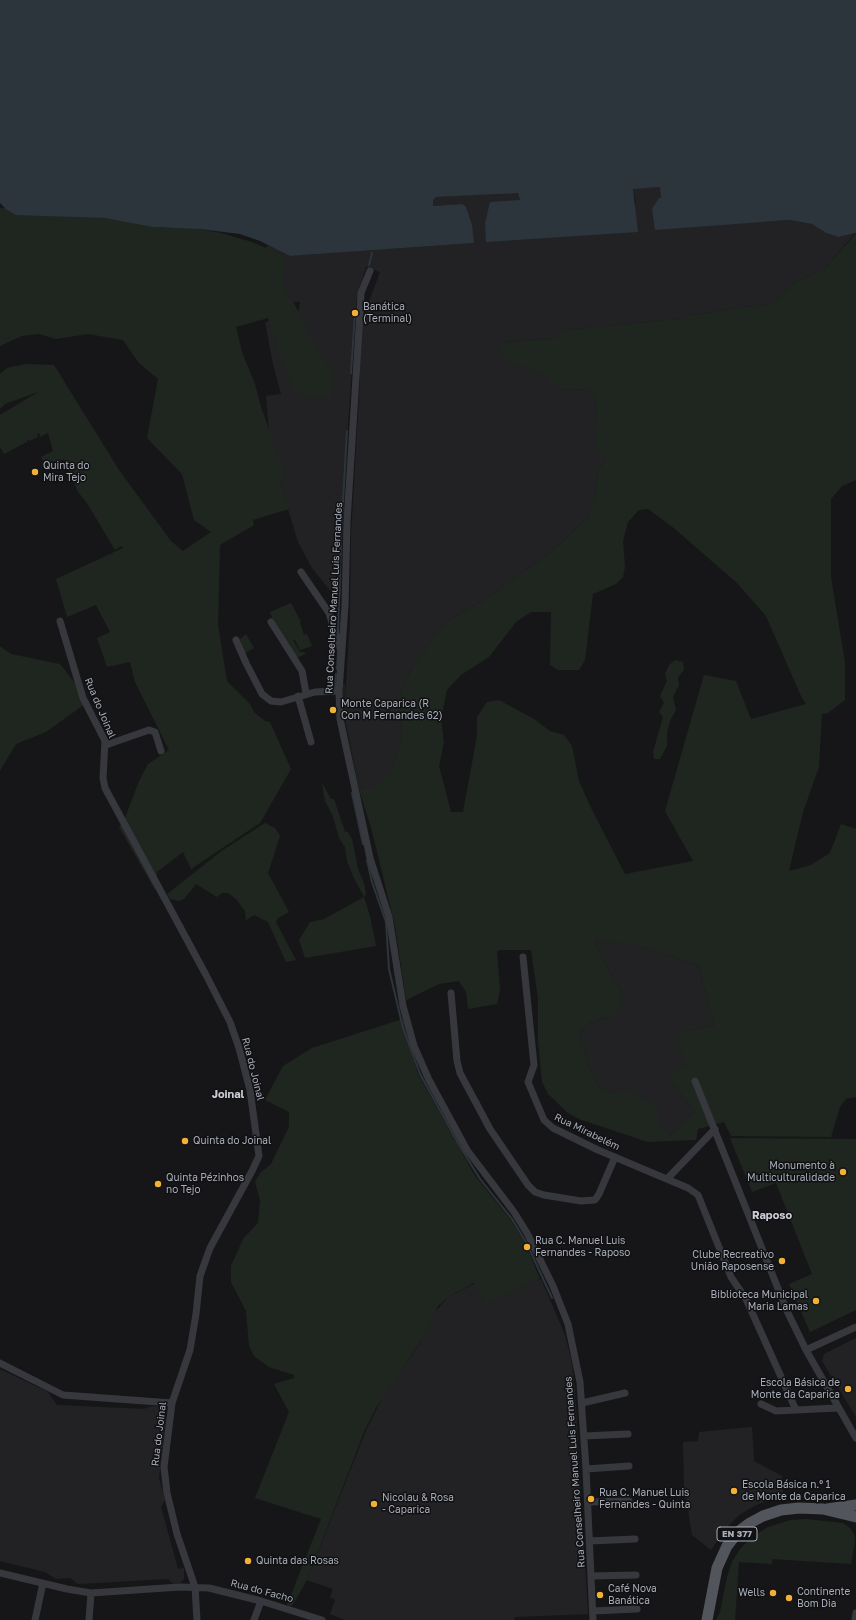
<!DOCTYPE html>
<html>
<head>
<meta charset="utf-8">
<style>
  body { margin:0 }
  canvas { display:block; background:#161618 }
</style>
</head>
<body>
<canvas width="856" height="1620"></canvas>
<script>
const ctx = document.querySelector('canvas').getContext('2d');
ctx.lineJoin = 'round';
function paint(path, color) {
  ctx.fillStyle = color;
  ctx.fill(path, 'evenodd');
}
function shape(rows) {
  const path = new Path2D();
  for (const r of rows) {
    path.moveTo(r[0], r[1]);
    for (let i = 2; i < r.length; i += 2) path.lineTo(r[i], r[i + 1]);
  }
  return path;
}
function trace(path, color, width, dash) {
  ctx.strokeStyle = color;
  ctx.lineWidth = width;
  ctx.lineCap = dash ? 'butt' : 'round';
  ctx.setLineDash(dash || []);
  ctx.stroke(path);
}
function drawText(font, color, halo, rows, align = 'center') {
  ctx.font = font + ' "Golos Text",sans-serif';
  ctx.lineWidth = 3;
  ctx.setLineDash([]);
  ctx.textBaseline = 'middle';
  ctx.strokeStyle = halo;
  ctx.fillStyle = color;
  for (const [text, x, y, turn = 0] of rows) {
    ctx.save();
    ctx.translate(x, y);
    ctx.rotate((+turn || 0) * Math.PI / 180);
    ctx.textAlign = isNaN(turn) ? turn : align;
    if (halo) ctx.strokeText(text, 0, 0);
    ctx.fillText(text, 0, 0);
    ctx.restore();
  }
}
paint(shape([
  [660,187,661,198,765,222,789,220,812,224,826,233,839,237,854,234,824,270,797,281,770,305,743,307,688,316,679,319,566,330,553,339,506,342,500,345,507,361,547,376,555,387,569,390,584,389,594,394,597,418,607,458,598,471,594,501,586,519,552,551,492,595,450,620,434,636,411,670,400,695,402,736,393,766,386,778,370,790,361,790,344,715,350,623,351,535,360,381,359,349,362,320,380,272,366,267,357,296,342,509,341,596,337,599,312,568,298,542,275,466,269,431,266,396,281,394,273,364,265,322,298,316,300,302,262,299,252,263,268,245,290,256,474,243,462,204,433,206,433,200,436,197,516,192,519,195,520,200,636,204,633,188],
  [596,939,637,945,698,965,714,1026,690,1030,685,1033,687,1065,670,1073,672,1082,695,1112,670,1136,613,1092,605,1092,599,1088,589,1067,580,1037,582,1029,588,1024,598,1020,616,1015,621,992,597,948],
  [541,1279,565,1335,572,1363,575,1391,588,1614,515,1617,514,1620,345,1620,330,1614,335,1600,330,1597,333,1589,307,1580,367,1428,385,1393,421,1342,434,1313,448,1297,476,1283,484,1301],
  [856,1338,856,1417,822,1361,824,1354],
  [0,1369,48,1392,57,1405,144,1409,152,1406,160,1407,165,1412,166,1419,159,1478,165,1500,161,1507,178,1569,184,1568,184,1579,180,1583,173,1584,168,1579,78,1584,70,1578,56,1579,45,1572,0,1561],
  [752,1427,754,1461,782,1476,783,1496,756,1505,739,1515,726,1528,711,1550,692,1535,684,1485,683,1442,698,1441,699,1432]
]), '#222225');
paint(shape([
  [0,208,27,208,111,218,162,228,189,227,221,233,252,242,285,256,283,266,285,295,293,301,312,340,334,375,331,397,308,397,294,390,272,335,268,318,236,327,242,352,255,384,261,407,285,475,280,483,289,509,253,520,254,525,220,545,218,625,227,681,250,704,254,712,265,721,270,722,291,769,260,823,191,869,183,852,157,872,155,890,119,827,125,818,139,781,148,764,169,750,135,682,130,662,107,667,97,638,110,632,96,605,67,617,56,579,123,548,121,546,115,550,87,503,78,492,64,459,46,467,41,457,53,451,48,433,40,437,39,433,37,434,38,437,29,441,27,439,27,442,4,454,0,447,0,415,38,392,5,404,0,409,0,374,7,368,26,364,54,365,119,470,171,541,183,551,211,532,194,520,182,474,147,438,158,379,139,363,123,340,88,334,56,339,39,334,22,336,0,346],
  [856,233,856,480,842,486,831,499,831,577,845,663,845,700,828,713,822,714,819,767,803,812,789,871,811,865,830,853,841,824,856,829,856,1097,846,1099,840,1107,831,1137,731,1136,724,1122,698,1129,696,1140,648,1142,579,1119,568,1113,548,1094,542,1082,538,1041,538,999,531,950,499,950,497,952,500,989,497,1004,468,1009,466,992,459,981,439,984,406,1000,395,926,372,831,359,789,344,715,343,684,345,685,344,715,361,790,370,790,385,778,393,766,402,736,400,695,411,670,434,636,450,620,492,595,552,551,586,519,594,501,598,471,607,458,595,450,597,418,594,394,584,389,569,390,555,387,546,376,507,361,501,356,498,350,500,345,506,342,553,339,565,330,679,319,688,316,743,307,770,305,797,281,824,270],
  [648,509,675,529,737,583,766,616,801,696,806,704,751,719,736,681,704,675,665,811,693,861,625,874,591,808,579,781,572,746,564,735,550,731,534,719,499,700,487,702,477,717,477,736,463,812,451,812,439,766,444,742,441,719,447,690,461,675,489,657,516,622,531,612,551,612,550,665,558,670,579,670,585,660,593,594,616,584,623,577,625,567,623,541,628,522,639,510],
  [596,940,637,945,698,965,714,1026,690,1030,675,1037,687,1065,669,1073,672,1082,695,1112,670,1136,661,1128,656,1107,634,1093,605,1092,599,1088,589,1067,580,1037,582,1029,588,1024,598,1020,616,1015,623,1001,621,992,597,948],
  [291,603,301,622,300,623,304,635,307,634,312,646,300,650,295,640,293,640,300,652,304,652,306,654,296,658,273,621,270,612],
  [246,634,254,648,244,654,240,639],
  [0,646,11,654,60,664,89,701,46,732,16,744,0,771],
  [675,660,683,662,684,670,678,677,679,685,673,697,676,710,670,721,667,733,667,746,660,759,654,759,653,752,663,717,659,712,664,703,660,696,667,681,665,674,669,665],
  [322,783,331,799,334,799,345,832,348,832,352,839,358,869,364,883,366,894,364,897,370,916,376,946,305,958,299,940,310,922,324,919,364,897,353,876,347,861,345,847,339,838,333,816,325,801],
  [265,823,275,828,280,836,268,873,289,912,278,918,276,922,296,960,286,962,268,922,254,915,246,920,245,911,236,899,228,893,222,893,217,897,196,884,184,899,179,901,170,899,167,894,223,850],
  [409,1017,413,1058,418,1074,475,1176,511,1220,526,1245,540,1279,485,1303,474,1283,448,1297,438,1306,423,1338,376,1408,364,1432,307,1580,292,1606,287,1605,321,1519,255,1498,289,1412,274,1384,294,1378,294,1375,269,1367,254,1356,249,1346,246,1311,231,1282,231,1266,243,1239,258,1223,260,1200,255,1182,260,1173,271,1164,289,1127,289,1112,265,1100,283,1066,312,1048],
  [730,1138,856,1139,856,1310,810,1332,789,1284,812,1274,776,1183,752,1192],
  [806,1519,843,1523,850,1528,854,1534,855,1541,851,1564,772,1559,772,1564,739,1562,735,1620,716,1620,720,1612,727,1577,732,1562,740,1549,751,1538,768,1527,791,1520]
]), '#1e261f');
paint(shape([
  [0,0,856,0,856,233,839,237,826,233,812,224,789,220,655,230,652,209,659,198,661,198,660,187,633,189,638,232,486,242,485,223,490,202,520,200,518,193,436,197,433,200,433,206,462,204,466,207,472,225,474,243,290,256,260,241,240,234,200,229,153,227,105,218,16,215,7,210,0,203]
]), '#2c353c');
trace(shape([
  [369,265,372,253],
  [351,373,355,314],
  [338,632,341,538,347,431],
  [337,669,338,652],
  [335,688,336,674],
  [352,793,363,844],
  [367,860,372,882,386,922,389,969,403,1028,420,1074,459,1145,480,1179,512,1219,527,1244,552,1298]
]), '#2c353c', 2);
trace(shape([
  [370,271,361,293,360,313,347,522,345,606,339,691,340,719,370,858,389,917,403,1006,414,1046,429,1080,467,1150,514,1212,527,1233,553,1286,568,1324,580,1382,586,1469,593,1620],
  [301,572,329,613,341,651],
  [60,621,83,698,105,741,103,778,105,788,206,975,230,1022,239,1048,250,1090,259,1156,252,1171,210,1248,200,1276,196,1314,190,1350,172,1403,164,1467,167,1493,177,1534,195,1587,197,1620],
  [271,622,302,671,306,693],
  [236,640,246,663,262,694,271,701,281,702,315,692,339,691],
  [298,696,311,742],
  [106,745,149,730,155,732,161,751],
  [523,957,534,1065,528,1082,544,1120,553,1128,598,1150,688,1188,698,1195,731,1277,746,1299,796,1410],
  [451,993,457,1061,460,1073,490,1129,528,1185,535,1192,544,1195,581,1201,595,1200,599,1194,615,1157],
  [695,1081,787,1311,806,1350,856,1438],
  [667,1179,715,1129],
  [806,1350,856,1327],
  [0,1363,63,1395,172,1403],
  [582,1403,625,1393],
  [761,1404,776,1411,837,1408],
  [584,1436,628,1434],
  [586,1469,629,1466],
  [588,1502,629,1501],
  [590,1541,635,1539],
  [0,1573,67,1589,91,1593,180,1587,209,1588,261,1601,322,1620],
  [591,1576,636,1575],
  [593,1611,637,1609],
  [35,1620,43,1583],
  [89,1620,91,1593],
  [254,1620,261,1601],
  [855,1620,856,1613]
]), '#37383d', 7);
trace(shape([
  [827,1509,856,1505],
  [707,1620,717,1568,727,1546,738,1532,750,1523,763,1516,781,1510,799,1508,823,1509,856,1517]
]), '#53555c', 11);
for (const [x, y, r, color] of [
  [355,313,4,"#f2b134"],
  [35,472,4,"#f2b134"],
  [333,710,4,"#f2b134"],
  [185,1141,4,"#f2b134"],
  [843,1172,4,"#f2b134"],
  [158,1184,4,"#f2b134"],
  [527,1247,4,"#f2b134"],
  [782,1261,4,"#f2b134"],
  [816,1301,4,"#f2b134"],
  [848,1389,4,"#f2b134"],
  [734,1491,4,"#f2b134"],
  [591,1499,4,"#f2b134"],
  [374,1504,4,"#f2b134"],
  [248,1561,4,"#f2b134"],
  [773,1593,4,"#f2b134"],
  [600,1595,4,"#f2b134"],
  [789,1598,4,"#f2b134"]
]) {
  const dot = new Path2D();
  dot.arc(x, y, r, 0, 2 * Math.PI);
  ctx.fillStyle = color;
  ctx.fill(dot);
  trace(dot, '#111113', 1.5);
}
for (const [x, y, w] of [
  [737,1534,40]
]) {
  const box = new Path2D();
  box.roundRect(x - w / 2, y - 7, w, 14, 3);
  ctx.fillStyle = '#111113';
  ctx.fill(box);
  trace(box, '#a8adb8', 1);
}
drawText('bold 9px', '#a8adb8', null, [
  ["EN 377",737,1534]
]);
drawText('10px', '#a8adb8', '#111113', [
  ["Banática",363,307],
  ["(Terminal)",363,319],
  ["Quinta do",43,466],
  ["Mira Tejo",43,478],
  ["Monte Caparica (R",341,704],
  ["Con M Fernandes 62)",341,716],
  ["Quinta do Joinal",193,1141],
  ["Monumento à",835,1166,"right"],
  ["Multiculturalidade",835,1178,"right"],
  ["Quinta Pézinhos",166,1178],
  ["no Tejo",166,1190],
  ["Rua C. Manuel Luis",535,1241],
  ["Fernandes - Raposo",535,1253],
  ["Clube Recreativo",774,1255,"right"],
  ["União Raposense",774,1267,"right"],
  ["Biblioteca Municipal",808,1295,"right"],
  ["Maria Lamas",808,1307,"right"],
  ["Escola Básica de",840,1383,"right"],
  ["Monte da Caparica",840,1395,"right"],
  ["Escola Básica n.º 1",742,1485],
  ["de Monte da Caparica",742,1497],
  ["Rua C. Manuel Luis",599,1493],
  ["Fernandes - Quinta",599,1505],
  ["Nicolau & Rosa",382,1498],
  ["- Caparica",382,1510],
  ["Quinta das Rosas",256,1561],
  ["Café Nova",608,1589],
  ["Banática",608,1601],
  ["Continente",797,1592],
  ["Bom Dia",797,1604],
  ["Wells",765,1593,"right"]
], 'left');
drawText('10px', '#a8adb8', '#111113', [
  ["Rua Conselheiro Manuel Luis Fernandes",334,598,-87],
  ["Rua do Joinal",100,708,67],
  ["Rua do Joinal",253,1069,76],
  ["Rua Mirabelém",587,1132,26],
  ["Rua do Joinal",159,1434,-83],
  ["Rua Conselheiro Manuel Luis Fernandes",575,1472,-94],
  ["Rua do Facho",262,1591,15]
]);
drawText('bold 11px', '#c9ccd4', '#111113', [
  ["Joinal",228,1095],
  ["Raposo",772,1216]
]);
</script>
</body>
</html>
